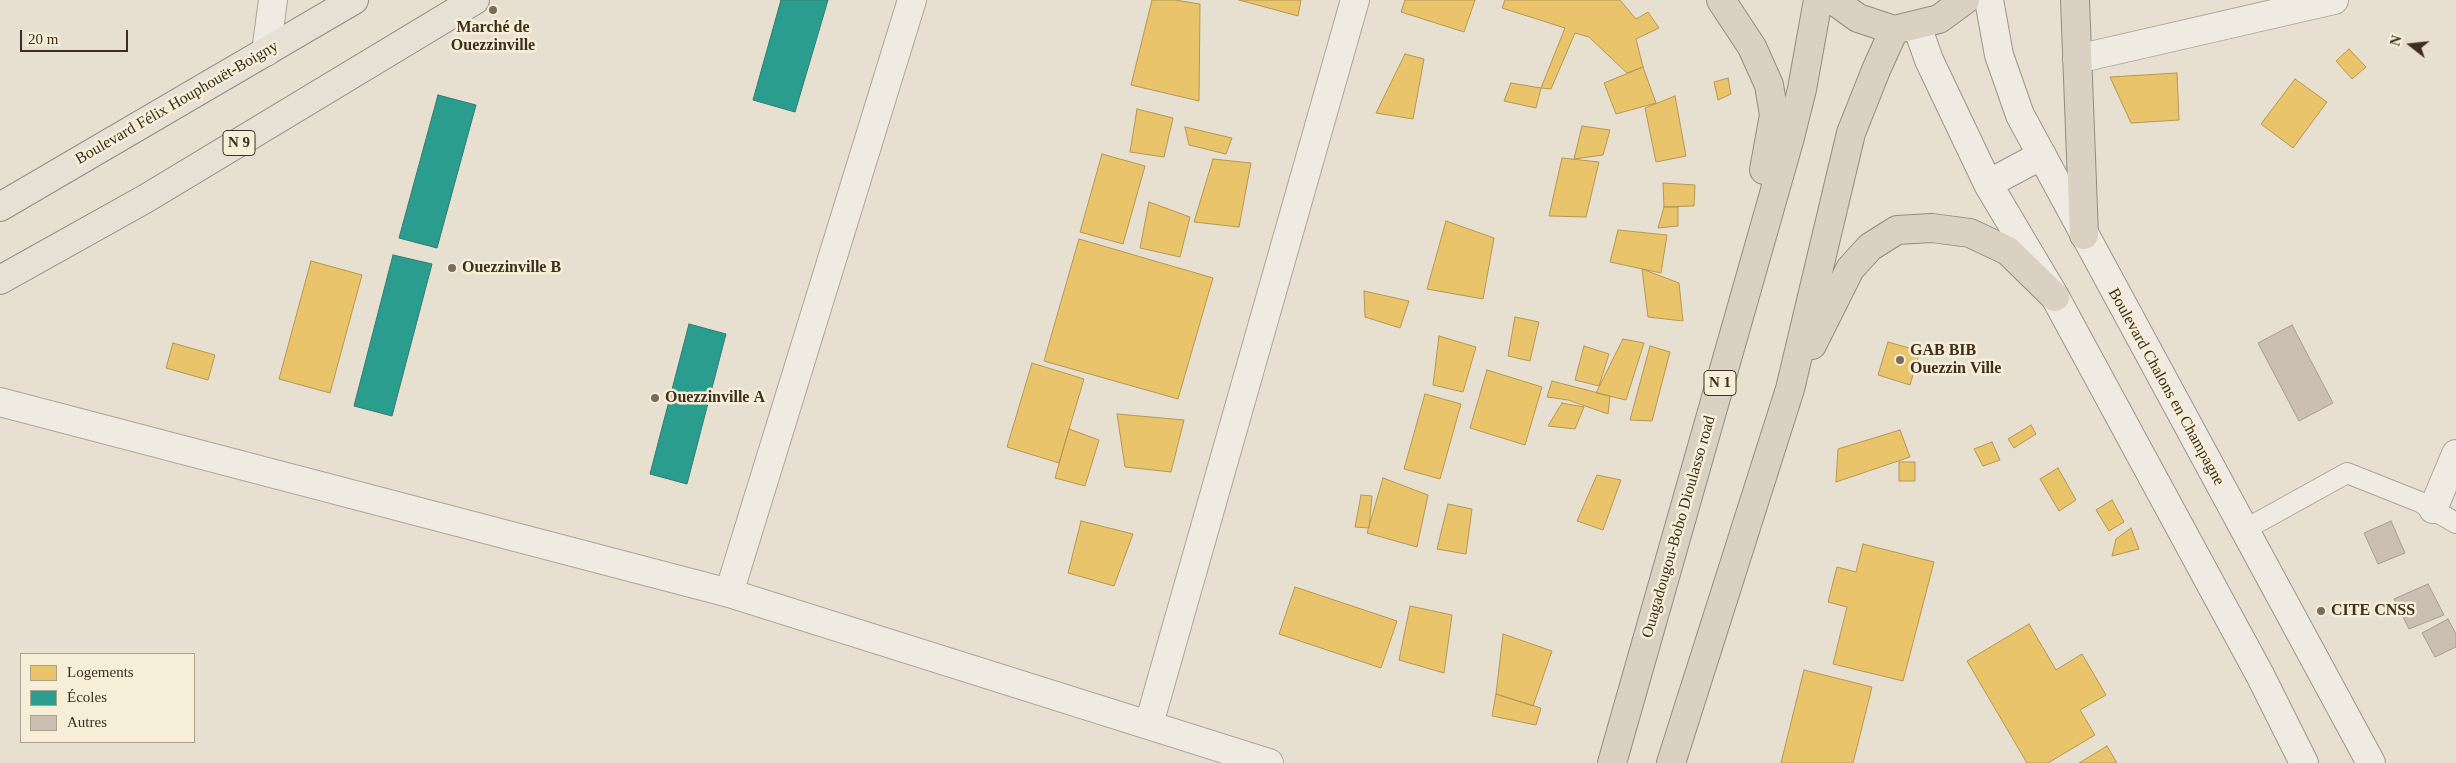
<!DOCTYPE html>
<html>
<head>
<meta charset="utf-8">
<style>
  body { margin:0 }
  #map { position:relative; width:2456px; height:763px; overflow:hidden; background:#e7e0d1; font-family:"Times New Roman",serif }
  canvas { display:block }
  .legend { position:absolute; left:20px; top:653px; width:175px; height:90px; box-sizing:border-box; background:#f7eed8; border:1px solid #ada18e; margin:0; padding:6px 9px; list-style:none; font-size:15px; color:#3d2e20 }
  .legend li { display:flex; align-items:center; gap:10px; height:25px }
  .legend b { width:25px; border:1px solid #ada18e }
  .north { position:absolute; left:2386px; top:20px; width:50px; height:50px; -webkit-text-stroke:4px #f7eed8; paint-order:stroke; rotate:286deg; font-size:14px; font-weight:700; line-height:20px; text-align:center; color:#3d2e20 }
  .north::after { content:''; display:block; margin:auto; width:18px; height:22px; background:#3d2e20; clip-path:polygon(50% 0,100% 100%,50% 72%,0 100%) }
  .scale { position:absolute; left:20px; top:30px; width:108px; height:22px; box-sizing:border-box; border:2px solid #3d2e20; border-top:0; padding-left:6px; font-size:15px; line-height:18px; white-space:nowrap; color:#3d2e20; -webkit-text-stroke:4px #f7eed8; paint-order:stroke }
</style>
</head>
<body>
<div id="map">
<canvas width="2456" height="763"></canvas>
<ul class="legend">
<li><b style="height:14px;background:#e9c46a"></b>Logements</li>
<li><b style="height:14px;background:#2a9d8f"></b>Écoles</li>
<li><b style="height:14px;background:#cbbfb2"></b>Autres</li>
</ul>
<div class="north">N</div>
<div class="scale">20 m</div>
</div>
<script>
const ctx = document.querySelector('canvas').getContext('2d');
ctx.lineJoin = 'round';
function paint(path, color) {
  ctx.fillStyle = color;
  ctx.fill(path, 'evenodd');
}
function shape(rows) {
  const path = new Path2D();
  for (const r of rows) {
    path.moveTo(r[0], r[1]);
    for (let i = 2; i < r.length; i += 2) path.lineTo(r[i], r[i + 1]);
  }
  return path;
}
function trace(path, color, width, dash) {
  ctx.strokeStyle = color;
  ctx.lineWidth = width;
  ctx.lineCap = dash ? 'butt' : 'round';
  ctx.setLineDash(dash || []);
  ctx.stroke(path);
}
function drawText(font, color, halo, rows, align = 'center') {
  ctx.font = font + ' "Times New Roman",serif';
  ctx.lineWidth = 5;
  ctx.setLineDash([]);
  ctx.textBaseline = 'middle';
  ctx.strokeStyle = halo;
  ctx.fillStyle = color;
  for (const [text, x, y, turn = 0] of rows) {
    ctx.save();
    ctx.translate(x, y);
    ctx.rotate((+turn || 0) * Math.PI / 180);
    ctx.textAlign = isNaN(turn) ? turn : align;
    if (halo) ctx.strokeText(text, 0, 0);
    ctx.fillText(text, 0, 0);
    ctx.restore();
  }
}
const homes = shape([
  [1152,0,1175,0,1200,4,1199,101,1131,85,1152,0],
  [1239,0,1301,0,1298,16,1239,0],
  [1405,0,1475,0,1464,32,1401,12,1405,0],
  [1505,0,1620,0,1636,19,1648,12,1659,28,1636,39,1643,67,1627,73,1589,37,1575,33,1551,89,1541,88,1565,28,1502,8,1505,0],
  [2349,49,2366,67,2352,79,2336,61,2349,49],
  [1405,54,1424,59,1413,119,1376,113,1405,54],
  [1643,67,1656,103,1616,114,1604,83,1643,67],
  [2177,73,2179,120,2131,123,2110,77,2177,73],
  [1728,78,1731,94,1718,100,1714,82,1728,78],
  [2295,79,2327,102,2293,148,2261,124,2295,79],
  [1511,83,1541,88,1536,108,1504,101,1511,83],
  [1675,96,1686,156,1656,162,1645,108,1675,96],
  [1137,109,1173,118,1164,157,1130,152,1137,109],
  [1582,126,1610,130,1603,155,1574,159,1582,126],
  [1185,127,1232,138,1226,154,1189,145,1185,127],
  [1102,154,1145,166,1123,244,1080,232,1102,154],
  [1562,158,1599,162,1586,217,1549,216,1562,158],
  [1213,159,1251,163,1239,227,1194,222,1213,159],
  [1663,183,1695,185,1694,206,1664,207,1663,183],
  [1149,202,1190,217,1180,257,1140,248,1149,202],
  [1664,207,1678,207,1678,226,1658,228,1664,207],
  [1446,221,1494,238,1483,299,1427,289,1446,221],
  [1618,230,1667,235,1661,273,1610,262,1618,230],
  [1079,239,1213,278,1178,399,1044,361,1079,239],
  [311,261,362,275,330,393,279,379,311,261],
  [1642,269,1679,283,1683,321,1648,317,1642,269],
  [1364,291,1409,301,1400,328,1365,317,1364,291],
  [1515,317,1539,322,1530,361,1508,356,1515,317],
  [1439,336,1476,347,1463,392,1433,385,1439,336],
  [1623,339,1644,343,1626,400,1596,393,1623,339],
  [1888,342,1920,351,1910,385,1878,375,1888,342],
  [173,343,215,355,208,380,166,368,173,343],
  [1584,346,1609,354,1599,386,1575,380,1584,346],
  [1650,346,1670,352,1652,421,1630,420,1650,346],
  [1032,363,1084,379,1059,463,1007,447,1032,363],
  [1487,370,1542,387,1525,445,1470,428,1487,370],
  [1552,381,1610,396,1608,414,1568,400,1547,397,1552,381],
  [1425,394,1461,404,1440,479,1404,469,1425,394],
  [1562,403,1584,407,1575,429,1548,426,1562,403],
  [1117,414,1184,420,1171,472,1125,467,1117,414],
  [2031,425,2036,434,2014,448,2008,439,2031,425],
  [1069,429,1099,440,1085,486,1055,478,1069,429],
  [1900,430,1910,457,1836,482,1838,449,1900,430],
  [1992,442,2000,460,1983,466,1974,449,1992,442],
  [1899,462,1915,462,1915,481,1899,481,1899,462],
  [2058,468,2076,500,2059,511,2040,479,2058,468],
  [1597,475,1621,480,1603,530,1577,521,1597,475],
  [1383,478,1428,495,1417,547,1367,533,1383,478],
  [1361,495,1372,496,1369,528,1355,527,1361,495],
  [2112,500,2124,522,2109,531,2096,510,2112,500],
  [1448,504,1472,509,1466,554,1437,549,1448,504],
  [1081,521,1133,534,1114,586,1068,573,1081,521],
  [2131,528,2139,549,2112,556,2116,539,2131,528],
  [1863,544,1934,562,1903,681,1833,664,1847,607,1828,602,1837,567,1856,572,1863,544],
  [1295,587,1397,621,1381,668,1279,634,1295,587],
  [1410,606,1452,615,1444,673,1399,660,1410,606],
  [2029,624,2056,670,2082,654,2106,695,2080,710,2095,735,2048,763,2027,763,1967,661,2029,624],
  [1503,634,1552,651,1533,706,1496,694,1503,634],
  [1804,670,1872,687,1853,763,1781,763,1804,670],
  [1496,694,1541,708,1536,725,1492,716,1496,694],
  [2107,746,2117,763,2079,763,2107,746]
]);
paint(homes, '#e9c46a');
trace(homes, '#b59754', 1);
const schools = shape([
  [781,0,828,0,795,112,753,100,781,0],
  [438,95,476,105,437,248,399,238,438,95],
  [393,255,432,264,392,416,354,406,393,255],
  [689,324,726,334,687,484,650,474,689,324]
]);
paint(schools, '#2a9d8f');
trace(schools, '#307c6e', 1);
const building = shape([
  [2292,325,2333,403,2299,421,2258,343,2292,325],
  [2391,521,2405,553,2378,564,2364,533,2391,521],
  [2428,584,2444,615,2409,629,2394,599,2428,584],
  [2448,619,2456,634,2456,647,2435,657,2422,633,2448,619]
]);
paint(building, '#cbbfb2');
trace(building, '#a89c90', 1);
const lane = shape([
  [2244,530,2347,473,2420,502,2456,523]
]);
const street = shape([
  [266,52,273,0],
  [2077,59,2334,0],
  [0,402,729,593,1269,763],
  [2433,509,2456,454],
  [729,593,912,0],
  [1149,724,1355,0]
]);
const secondary = shape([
  [1989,0,1999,55,2020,115,2371,763],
  [1917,26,1929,60,1988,184,2055,297,2260,675,2304,763],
  [1988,184,2042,155]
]);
const primary = shape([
  [0,207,354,0],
  [0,280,145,199,475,0]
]);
const highway = shape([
  [1721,0,1752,47,1769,85,1774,115,1764,170],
  [1833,0,1858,18,1894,30,1939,19,1965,0],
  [2075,0,2084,235],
  [1812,345,1850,269,1870,247,1897,230,1932,228,1970,233,2008,251,2055,297],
  [1612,763,1789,141,1802,89,1818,0],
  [1671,763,1790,389,1851,133,1876,70,1894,30]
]);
trace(lane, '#ada599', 22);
trace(street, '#ada599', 30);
trace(secondary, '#9c958a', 30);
trace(primary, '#928b80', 30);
trace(highway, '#928b80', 30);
trace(lane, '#efebe3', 20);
trace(street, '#efebe3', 28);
trace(secondary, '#efebe3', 28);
trace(primary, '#e6e1d4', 28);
trace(highway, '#dad1c2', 28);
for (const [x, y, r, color] of [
  [493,10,5,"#786c5e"],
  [452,268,5,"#786c5e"],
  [1900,360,5,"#786c5e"],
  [655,398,5,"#786c5e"],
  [2321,611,5,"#786c5e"]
]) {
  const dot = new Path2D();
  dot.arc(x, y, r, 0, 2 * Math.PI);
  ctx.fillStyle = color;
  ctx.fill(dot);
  trace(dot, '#f7eed8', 2);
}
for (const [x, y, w] of [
  [239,143,32],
  [1720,383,32]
]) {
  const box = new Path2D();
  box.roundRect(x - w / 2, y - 12.5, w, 25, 4);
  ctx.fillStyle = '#f7eed8';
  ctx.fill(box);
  trace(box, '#3d2e20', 1);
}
drawText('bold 15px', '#3d2e20', null, [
  ["N 9",239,143],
  ["N 1",1720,383]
]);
drawText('bold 16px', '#3d2e20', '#f7eed8', [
  ["Marché de",493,28,"center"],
  ["Ouezzinville",493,46,"center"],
  ["Ouezzinville B",462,268],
  ["GAB BIB",1910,351],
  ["Ouezzin Ville",1910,369],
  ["Ouezzinville A",665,398],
  ["CITE CNSS",2331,611]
], 'left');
drawText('16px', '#3d2e20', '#f7eed8', [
  ["Boulevard Félix Houphouët-Boigny",177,103,-30],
  ["Boulevard Chalons en Champagne",2166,387,61],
  ["Ouagadougou-Bobo Dioulasso road",1679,527,-74]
]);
</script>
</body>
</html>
